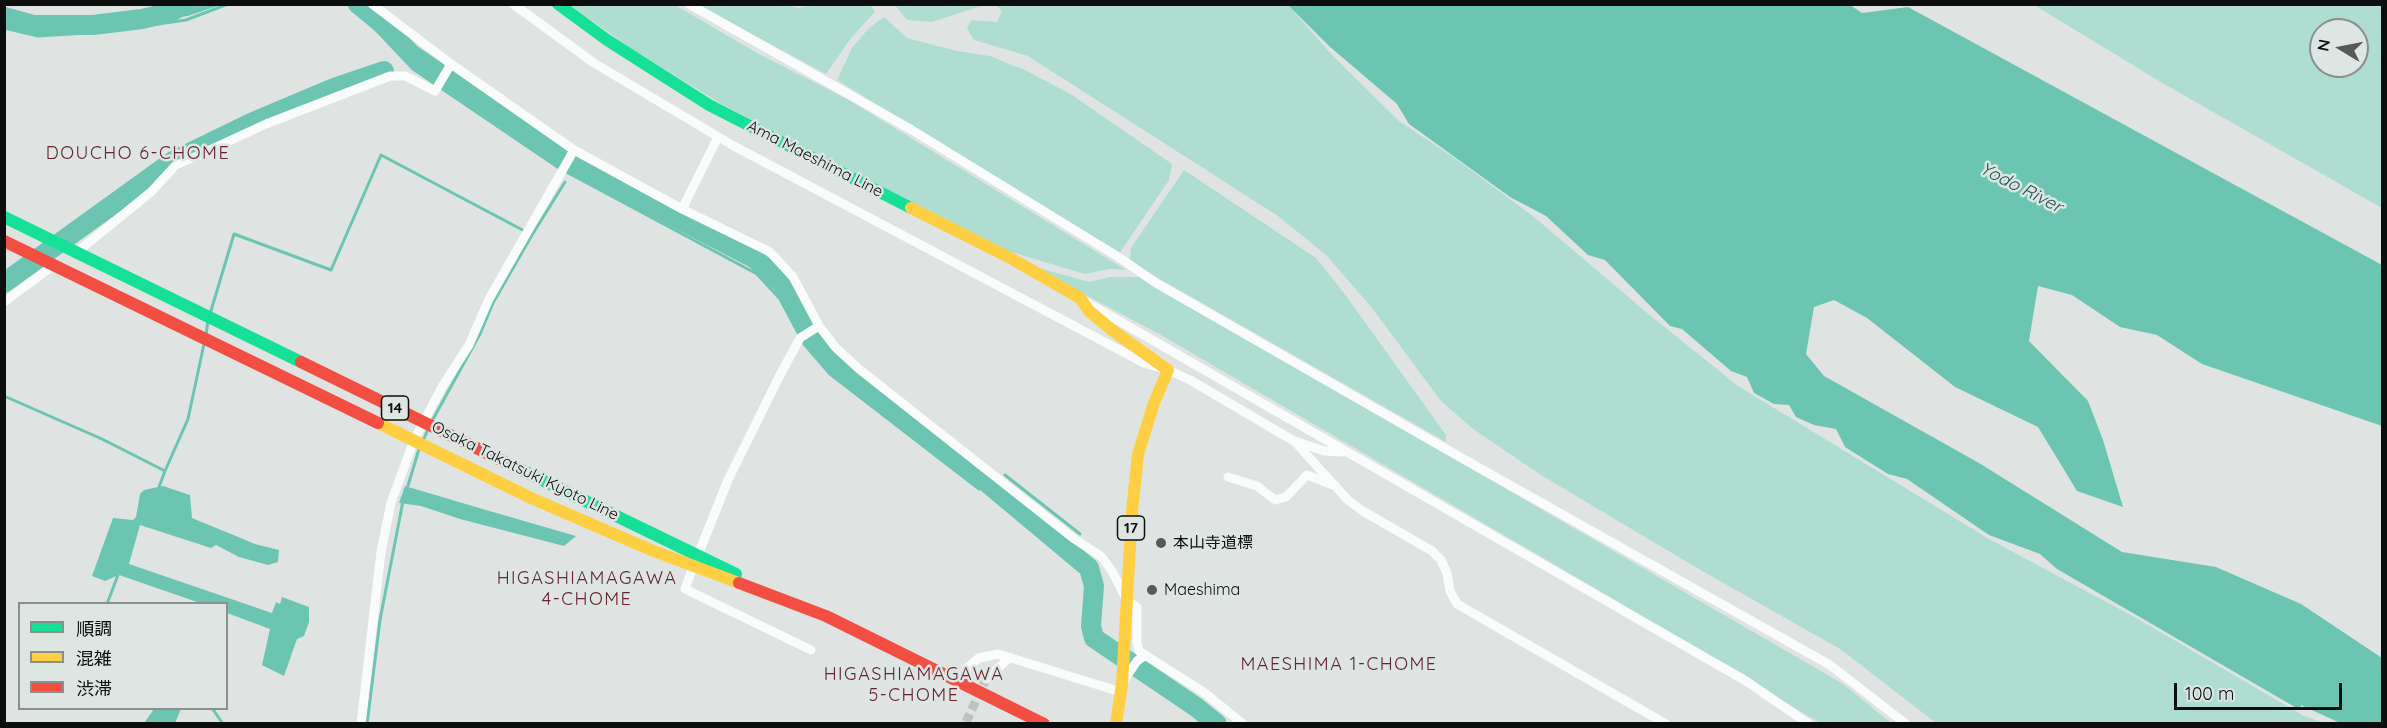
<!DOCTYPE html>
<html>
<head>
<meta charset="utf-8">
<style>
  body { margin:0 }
  #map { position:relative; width:2387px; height:728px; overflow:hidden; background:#dfe4e2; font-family:Quicksand,"Noto Sans JP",sans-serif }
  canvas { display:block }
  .frame { position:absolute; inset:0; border:6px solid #0b0e0d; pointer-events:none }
  .legend { position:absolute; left:18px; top:602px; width:210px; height:108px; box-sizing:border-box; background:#dde6e3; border:2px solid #89908d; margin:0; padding:8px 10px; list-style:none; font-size:18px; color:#0b0e0d }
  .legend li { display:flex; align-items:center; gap:12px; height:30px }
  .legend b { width:30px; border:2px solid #89908d }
  .north { position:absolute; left:2309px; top:18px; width:60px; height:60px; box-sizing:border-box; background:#dde6e3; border:2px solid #89908d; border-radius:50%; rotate:280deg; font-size:16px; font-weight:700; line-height:24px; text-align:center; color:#0b0e0d }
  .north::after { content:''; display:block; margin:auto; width:21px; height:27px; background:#555958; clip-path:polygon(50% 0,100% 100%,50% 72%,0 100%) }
  .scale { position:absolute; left:2174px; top:683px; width:168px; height:27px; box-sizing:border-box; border:3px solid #0b0e0d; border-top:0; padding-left:8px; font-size:18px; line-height:21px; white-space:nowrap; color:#0b0e0d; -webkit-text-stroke:4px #dde6e3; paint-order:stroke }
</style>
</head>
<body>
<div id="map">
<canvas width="2387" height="728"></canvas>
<div class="frame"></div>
<ul class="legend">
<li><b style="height:8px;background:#16e098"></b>順調</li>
<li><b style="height:8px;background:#ffcf43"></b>混雑</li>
<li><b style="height:8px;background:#f24e42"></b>渋滞</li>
</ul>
<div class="north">N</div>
<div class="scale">100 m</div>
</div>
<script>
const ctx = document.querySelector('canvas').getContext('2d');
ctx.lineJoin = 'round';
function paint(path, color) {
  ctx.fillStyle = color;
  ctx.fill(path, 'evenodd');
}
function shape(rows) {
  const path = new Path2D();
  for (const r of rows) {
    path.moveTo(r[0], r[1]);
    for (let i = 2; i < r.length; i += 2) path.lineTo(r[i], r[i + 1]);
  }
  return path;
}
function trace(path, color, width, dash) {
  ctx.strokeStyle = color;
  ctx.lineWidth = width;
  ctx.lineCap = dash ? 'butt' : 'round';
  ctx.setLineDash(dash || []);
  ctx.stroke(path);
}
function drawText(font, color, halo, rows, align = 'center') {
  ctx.font = font + ' Quicksand,"Noto Sans JP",sans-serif';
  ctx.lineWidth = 5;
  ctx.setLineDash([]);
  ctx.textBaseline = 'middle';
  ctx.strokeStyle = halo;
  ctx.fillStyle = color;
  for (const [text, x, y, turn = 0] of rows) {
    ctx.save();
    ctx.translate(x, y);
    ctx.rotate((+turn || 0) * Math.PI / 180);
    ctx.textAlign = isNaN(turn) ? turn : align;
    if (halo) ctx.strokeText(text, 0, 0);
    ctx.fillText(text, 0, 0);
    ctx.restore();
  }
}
paint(shape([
  [781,4,798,8,812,5,870,4,875,12,851,38,826,74,698,5],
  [570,5,675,5,757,53,849,100,1126,270,1110,269,1085,274,1001,249,718,102,629,47],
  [895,5,984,5,932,22,907,20],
  [996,5,1288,5,1332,55,1399,121,1456,159,1534,217,1652,317,1738,386,1989,539,2138,619,2304,716,2324,723,1936,723,1840,649,1697,568,1541,475,1473,429,1441,401,1372,308,1326,255,1278,216,1028,56,974,40,967,29,971,20,997,22,1002,11],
  [2034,5,2382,5,2382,208,2164,84],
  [2321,30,2357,30,2357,66,2321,66],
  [884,17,907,38,957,51,990,56,1027,71,1072,95,1172,164,1169,180,1119,254,837,80,852,48,868,29],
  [1184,170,1316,258,1344,293,1446,435,1446,442,1130,262,1131,248],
  [1031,266,1089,282,1110,277,1140,277,1788,652,1843,684,1891,723,1820,723,1610,597,1161,335]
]), '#afddd2');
paint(shape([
  [168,5,168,4,220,5,188,16,159,20,158,10],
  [1850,5,1862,13,1908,7,2382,265,2382,426,2202,364,2157,335,2120,327,2072,295,2038,286,2029,341,2088,401,2103,440,2123,507,2077,491,2038,427,1955,387,1867,318,1834,300,1814,307,1806,354,1824,376,1979,463,2122,552,2216,567,2301,604,2382,658,2382,723,2340,723,2301,705,2300,710,2057,569,2040,554,1989,535,1907,479,1888,474,1845,447,1836,429,1814,425,1796,417,1789,405,1774,404,1754,393,1747,377,1731,371,1682,329,1670,326,1605,260,1588,255,1546,216,1510,197,1409,124,1397,104,1329,46,1288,5],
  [163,486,190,495,192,518,255,544,279,550,278,562,268,565,239,557,216,545,211,548,140,525,129,564,272,613,276,602,280,604,282,597,309,607,309,622,304,636,297,639,284,676,262,665,270,629,227,613,226,604,200,603,119,575,105,581,92,576,113,518,133,520,136,517,140,494,144,490],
  [405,486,486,510,576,536,564,546,460,519,421,506,399,503],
  [154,709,154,708,181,709,175,723,144,723]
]), '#6cc5b2');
trace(shape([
  [347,4,360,13,413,69,559,168,757,274,780,299,804,344,830,374,979,489],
  [4,28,38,36,102,32,186,20,228,4],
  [210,314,234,234,331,270,381,155,532,235,565,182],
  [206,335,208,320],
  [4,396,102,439,165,471,159,487],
  [432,421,480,334,493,303,532,235],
  [423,441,429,427],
  [165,471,188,419,204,344],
  [1005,475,1080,534],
  [407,489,419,449],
  [107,604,118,575],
  [212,708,223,724],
  [367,724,380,620,403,501]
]), '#6cc5b2', 3);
trace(shape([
  [358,4,386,27,411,54,576,166,754,258,770,272,782,284,818,347,837,366,966,465,1089,568,1094,586,1091,626,1094,638,1196,707,1217,724],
  [4,17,33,25,93,25,142,19,171,12,184,4],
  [4,283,173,161,251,123,334,88,384,71]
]), '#6cc5b2', 20);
trace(shape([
  [966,722,986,679]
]), '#bfc4c2', 9, [9, 4.5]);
trace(shape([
  [372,4,451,64,574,150,682,209,770,252,793,277,819,326,836,348,859,369,1073,538,1102,557,1112,571,1127,601,1137,607,1137,643,1139,651,1205,693,1243,724],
  [513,4,594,63,732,145,1144,363,1168,370,1190,380,1294,441,1348,500,1361,510,1432,551,1441,560,1447,573,1450,591,1457,604,1666,724],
  [689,4,912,130,1120,258,1156,283,1467,461,1830,665,1906,724],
  [682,209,718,137],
  [77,252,151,192,175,166,266,124,390,76,405,76,435,91,451,64],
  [4,302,54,265],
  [1086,302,1746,681,1809,724],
  [1295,441,1324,451,1342,452],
  [1228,477,1257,486,1275,500,1286,497,1307,475,1333,485],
  [698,555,728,480,780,375,800,338,819,326],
  [693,567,685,589,811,650],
  [986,679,1010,657],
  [963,682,967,668,979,658,998,654,1121,692],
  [1123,682,1137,661,1144,656],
  [361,724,381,552,391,503,414,440,442,387,469,345,489,299,574,150]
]), '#fafbfb', 9);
trace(shape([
  [558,4,607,40,709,105,911,208],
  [4,217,301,362],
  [507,463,736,574]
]), '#16e098', 12);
trace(shape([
  [911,208,1012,259,1080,298],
  [1080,298,1089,311,1112,330,1168,370,1154,403,1138,454,1132,511,1122,684,1116,724],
  [378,423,531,498,651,550,739,583]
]), '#ffcf43', 12);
trace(shape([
  [4,241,378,423],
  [301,362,507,463],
  [739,583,826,616,1044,724]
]), '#f24e42', 12);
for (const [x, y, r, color] of [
  [1161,543,6,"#555958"],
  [1152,590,6,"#555958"]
]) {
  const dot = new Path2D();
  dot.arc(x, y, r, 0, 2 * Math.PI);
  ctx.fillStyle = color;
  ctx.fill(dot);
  trace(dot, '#dde6e3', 2);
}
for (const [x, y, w] of [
  [395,408,27],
  [1131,528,27]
]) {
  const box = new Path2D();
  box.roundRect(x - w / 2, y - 12, w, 24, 4.5);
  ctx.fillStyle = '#dde6e3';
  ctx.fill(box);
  trace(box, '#0b0e0d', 1.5);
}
drawText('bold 15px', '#0b0e0d', null, [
  ["14",395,408],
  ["17",1131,528]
]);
drawText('16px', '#0b0e0d', '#dde6e3', [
  ["Ama Maeshima Line",815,159,27],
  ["Osaka Takatsuki Kyoto Line",525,471,26]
]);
drawText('16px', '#0b0e0d', '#dde6e3', [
  ["本山寺道標",1173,543],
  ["Maeshima",1164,590]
], 'left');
ctx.letterSpacing = '1.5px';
drawText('18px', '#682232', '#dde6e3', [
  ["DOUCHO 6-CHOME",138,154],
  ["HIGASHIAMAGAWA",587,579],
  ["4-CHOME",587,600],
  ["MAESHIMA 1-CHOME",1339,665],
  ["HIGASHIAMAGAWA",914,675],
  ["5-CHOME",914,696]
]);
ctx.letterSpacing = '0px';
drawText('italic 18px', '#1f5247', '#dde6e3', [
  ["Yodo River",2021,188,27]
]);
</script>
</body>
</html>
